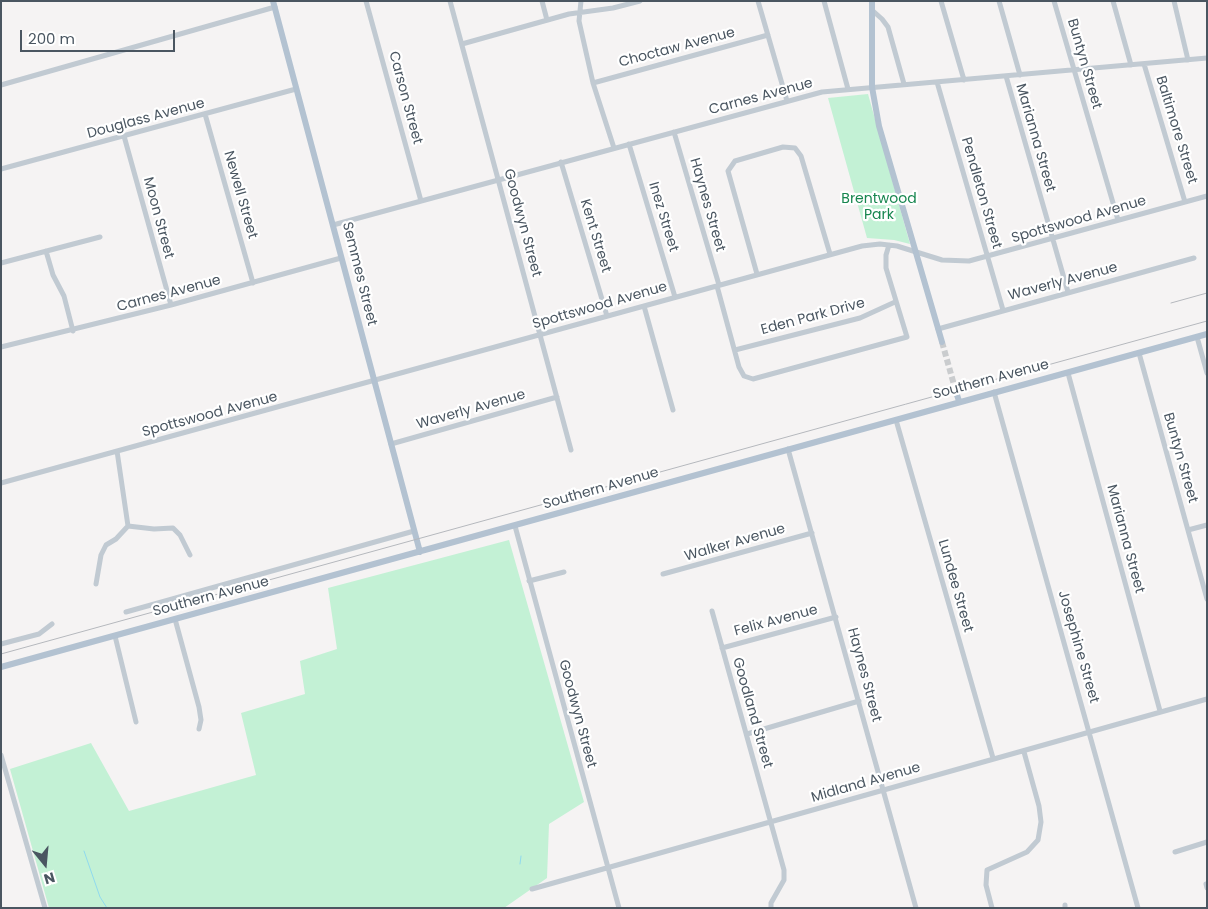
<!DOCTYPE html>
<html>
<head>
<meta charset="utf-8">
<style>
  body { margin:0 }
  #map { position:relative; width:1208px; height:909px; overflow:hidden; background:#f5f3f3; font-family:Poppins,sans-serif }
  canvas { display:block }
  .frame { position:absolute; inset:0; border:2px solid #4a5661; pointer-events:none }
  .north { position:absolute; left:20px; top:839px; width:50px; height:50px; -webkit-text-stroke:4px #fff; paint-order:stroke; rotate:163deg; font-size:14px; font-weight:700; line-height:20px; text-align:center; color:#4a5661 }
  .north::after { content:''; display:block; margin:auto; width:18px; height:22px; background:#4a5661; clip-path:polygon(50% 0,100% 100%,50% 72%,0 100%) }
  .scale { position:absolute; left:20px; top:30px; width:155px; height:22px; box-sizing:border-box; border:2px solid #4a5661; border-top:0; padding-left:6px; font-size:15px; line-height:18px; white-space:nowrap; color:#4a5661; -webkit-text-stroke:4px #fff; paint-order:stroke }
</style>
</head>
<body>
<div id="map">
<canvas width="1208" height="909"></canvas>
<div class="frame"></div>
<div class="north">N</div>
<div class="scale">200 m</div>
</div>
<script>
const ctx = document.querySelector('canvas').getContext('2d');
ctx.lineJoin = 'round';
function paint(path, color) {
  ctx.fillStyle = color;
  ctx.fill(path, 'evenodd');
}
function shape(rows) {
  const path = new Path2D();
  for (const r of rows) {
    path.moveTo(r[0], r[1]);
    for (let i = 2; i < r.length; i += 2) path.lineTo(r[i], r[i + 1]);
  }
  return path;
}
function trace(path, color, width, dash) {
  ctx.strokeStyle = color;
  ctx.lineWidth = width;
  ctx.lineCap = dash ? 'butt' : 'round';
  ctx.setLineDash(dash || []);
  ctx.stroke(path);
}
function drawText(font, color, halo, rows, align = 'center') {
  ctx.font = font + ' Poppins,sans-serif';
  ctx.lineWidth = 4.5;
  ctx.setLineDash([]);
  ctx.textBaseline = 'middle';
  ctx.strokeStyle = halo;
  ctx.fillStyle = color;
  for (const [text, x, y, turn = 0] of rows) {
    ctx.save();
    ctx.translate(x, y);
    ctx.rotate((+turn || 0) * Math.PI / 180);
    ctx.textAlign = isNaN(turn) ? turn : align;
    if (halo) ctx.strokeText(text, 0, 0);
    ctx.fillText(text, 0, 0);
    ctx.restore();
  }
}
paint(shape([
  [868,94,910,244,894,240,867,238,828,98],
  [509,540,584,802,549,824,547,878,504,908,49,908,10,769,91,743,129,811,256,775,241,713,305,694,300,661,337,649,328,588]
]), '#c3f1d5');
trace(shape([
  [84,851,100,897,107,908],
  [520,864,521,856]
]), '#90daee', 1);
trace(shape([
  [942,342,956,392]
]), '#caccce', 6, [6, 3]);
trace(shape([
  [366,1,421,201],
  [450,1,571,450],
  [542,1,547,20],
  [581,1,579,21,593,83,614,148],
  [758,1,787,101],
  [824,1,848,89],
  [941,1,964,80],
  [999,1,1020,75],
  [1054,1,1118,220],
  [1113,1,1131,65],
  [1174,1,1188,60],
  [873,11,882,19,888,27,904,84],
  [462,44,569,14,613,8,640,1],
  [1144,64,1185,202],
  [1006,76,1068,292],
  [937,82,1003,310],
  [593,83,768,35],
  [1,85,275,7],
  [205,114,253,283],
  [674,132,719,285],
  [124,136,171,305],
  [629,144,675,297],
  [561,162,607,316],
  [1,169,296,89],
  [333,225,822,92,1207,58],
  [46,251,53,275,64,296,73,331],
  [1,263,100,237],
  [757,274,728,171,735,161,783,147,795,148,801,156,830,254],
  [717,286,739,367,744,376,753,379,907,337,886,268,886,255,889,245],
  [644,306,673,410],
  [938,329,1194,258],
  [1197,337,1207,373],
  [1,347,171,305,341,258],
  [735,350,860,318,895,302],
  [1139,353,1207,599],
  [1068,373,1160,711],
  [994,392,1138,908],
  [896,420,993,758],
  [391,444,557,397],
  [788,449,916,908],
  [1,483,862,246,880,244,897,246,942,260,969,261,1207,196],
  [128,526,154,529,173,528,180,535,190,555],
  [515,526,619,908],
  [1188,530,1207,525],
  [663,574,812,533],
  [529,581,564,572],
  [96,584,101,555,106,545,116,539,128,526,117,451],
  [712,611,784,870,784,880,771,903,771,908],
  [126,612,414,531],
  [175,619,199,707,201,720,199,729],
  [115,636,136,722],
  [1,644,39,634,52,624],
  [722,648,836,617],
  [747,734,859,701],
  [1,755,45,908],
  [1175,852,1207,842],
  [1206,884,1207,888],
  [532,889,1207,699],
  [1065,905,1065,908],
  [992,908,986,885,987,870,1027,852,1038,840,1041,822,1039,806,1024,752]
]), '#c1cad2', 5);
trace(shape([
  [273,1,420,552],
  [872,1,872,87,879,126,942,342],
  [956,392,959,401],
  [1,667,1207,334]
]), '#b3c2d1', 6);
trace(shape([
  [1171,303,1207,293],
  [1,654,1207,321]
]), '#b5b8bd', 1);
drawText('14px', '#4a5661', '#fff', [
  ["Choctaw Avenue",677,48,-15],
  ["Buntyn Street",1084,64,74],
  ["Carnes Avenue",761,97,-15],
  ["Carson Street",405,98,75],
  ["Douglass Avenue",146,119,-15],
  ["Baltimore Street",1176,130,73],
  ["Marianna Street",1035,138,74],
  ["Pendleton Street",981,193,74],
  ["Newell Street",240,195,74],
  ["Haynes Street",707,205,74],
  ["Inez Street",663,217,73],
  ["Moon Street",158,218,75],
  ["Spottswood Avenue",1079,220,-16],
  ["Goodwyn Street",522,223,75],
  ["Kent Street",595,236,73],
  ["Semmes Street",359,274,76],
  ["Waverly Avenue",1063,282,-15],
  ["Carnes Avenue",169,294,-15],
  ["Spottswood Avenue",600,306,-16],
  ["Eden Park Drive",813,317,-15],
  ["Southern Avenue",991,380,-15],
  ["Waverly Avenue",471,410,-16],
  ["Spottswood Avenue",210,415,-15],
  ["Buntyn Street",1180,458,74],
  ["Southern Avenue",601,489,-16],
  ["Marianna Street",1125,539,75],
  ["Walker Avenue",735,543,-16],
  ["Lundee Street",955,586,74],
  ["Southern Avenue",211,597,-15],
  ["Felix Avenue",776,621,-15],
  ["Josephine Street",1078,647,74],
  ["Haynes Street",864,675,75],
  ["Goodland Street",752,713,74],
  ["Goodwyn Street",577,714,75],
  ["Midland Avenue",866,783,-16]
]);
drawText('14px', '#17864f', '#fff', [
  ["Brentwood",879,199],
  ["Park",879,215]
]);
</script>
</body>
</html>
